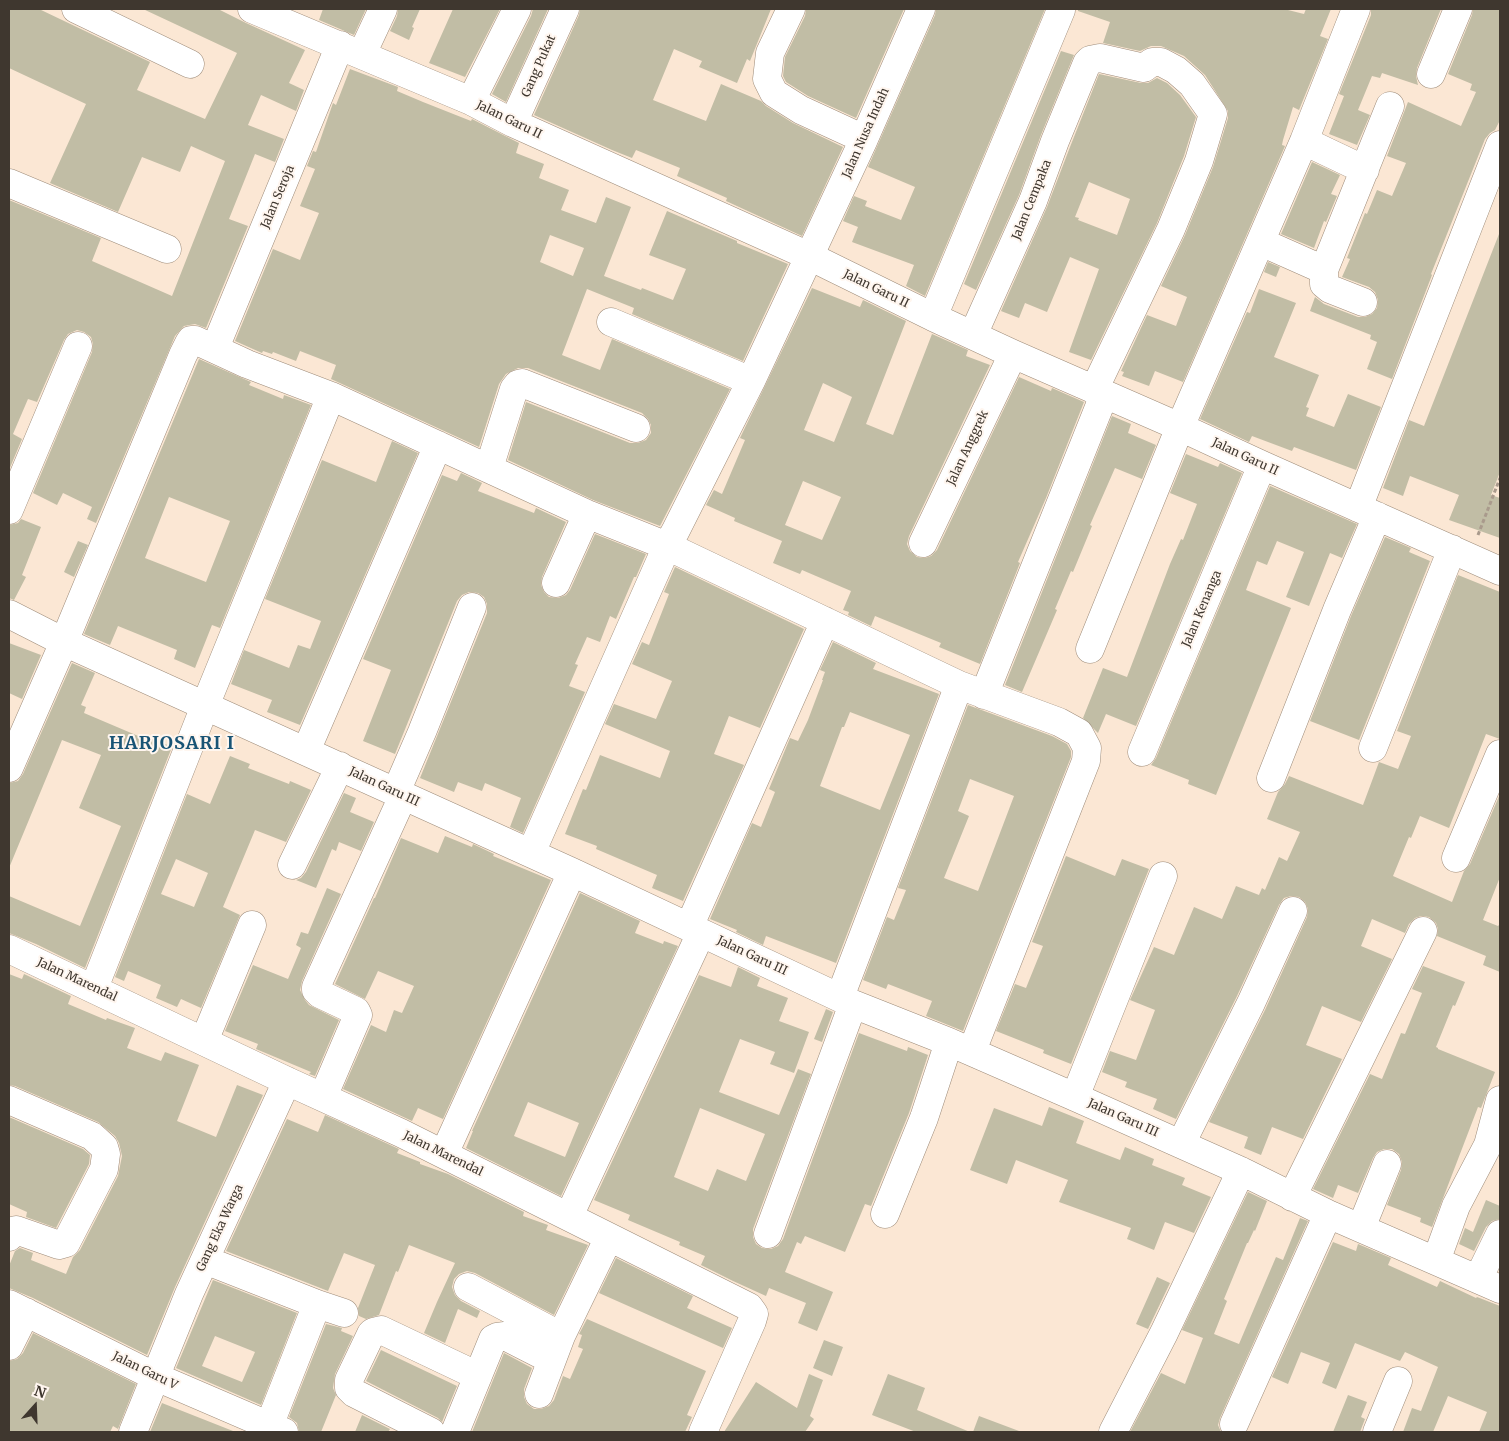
<!DOCTYPE html>
<html>
<head>
<meta charset="utf-8">
<style>
  body { margin:0 }
  #map { position:relative; width:1509px; height:1441px; overflow:hidden; background:#fbe7d4; font-family:Merriweather,serif }
  canvas { display:block }
  .frame { position:absolute; inset:0; border:10px solid #3f372f; pointer-events:none }
  .north { position:absolute; left:10px; top:1381px; width:50px; height:50px; -webkit-text-stroke:4px #fff6ef; paint-order:stroke; rotate:20deg; font-size:14px; font-weight:700; line-height:20px; text-align:center; color:#3f372f }
  .north::after { content:''; display:block; margin:auto; width:18px; height:22px; background:#3f372f; clip-path:polygon(50% 0,100% 100%,50% 72%,0 100%) }
</style>
</head>
<body>
<div id="map">
<canvas width="1509" height="1441"></canvas>
<div class="frame"></div>
<div class="north">N</div>
</div>
<script>
const ctx = document.querySelector('canvas').getContext('2d');
ctx.lineJoin = 'round';
function paint(path, color) {
  ctx.fillStyle = color;
  ctx.fill(path, 'evenodd');
}
function shape(rows) {
  const path = new Path2D();
  for (const r of rows) {
    path.moveTo(r[0], r[1]);
    for (let i = 2; i < r.length; i += 2) path.lineTo(r[i], r[i + 1]);
  }
  return path;
}
function trace(path, color, width, dash) {
  ctx.strokeStyle = color;
  ctx.lineWidth = width;
  ctx.lineCap = dash ? 'butt' : 'round';
  ctx.setLineDash(dash || []);
  ctx.stroke(path);
}
function drawText(font, color, halo, rows, align = 'center') {
  ctx.font = font + ' Merriweather,serif';
  ctx.lineWidth = 4;
  ctx.setLineDash([]);
  ctx.textBaseline = 'middle';
  ctx.strokeStyle = halo;
  ctx.fillStyle = color;
  for (const [text, x, y, turn = 0] of rows) {
    ctx.save();
    ctx.translate(x, y);
    ctx.rotate((+turn || 0) * Math.PI / 180);
    ctx.textAlign = isNaN(turn) ? turn : align;
    if (halo) ctx.strokeText(text, 0, 0);
    ctx.fillText(text, 0, 0);
    ctx.restore();
  }
}
paint(shape([
  [9,9,39,9,150,62,137,90,205,119,237,53,143,9,218,9,246,23,305,50,289,83,304,90,296,111,261,95,248,125,284,139,275,162,255,154,229,219,248,226,206,328,195,324,184,326,175,336,96,523,87,519,92,507,63,493,57,505,33,493,92,352,93,344,91,337,84,332,77,330,68,334,64,340,37,402,28,399,13,434,22,439,9,470,9,200,101,238,92,261,172,296,225,161,191,146,180,172,142,157,118,212,50,183,86,104,9,68],
  [323,9,366,9,354,35,319,20],
  [398,9,420,9,412,27,414,28,409,40,390,31,397,16],
  [453,9,500,9,465,77,429,63],
  [533,9,548,9,506,102,492,94,531,16],
  [580,9,771,9,750,61,747,59,737,83,699,67,702,61,674,49,653,100,706,121,721,84,761,101,766,106,793,123,843,147,802,236,726,201,727,198,677,176,680,168,636,150,632,158,612,150,534,115,579,15],
  [806,9,904,9,856,118,808,96,786,82,783,76,785,57,805,16],
  [936,9,1045,9,925,296,906,286,914,265,852,242,858,227,843,221,854,196,867,201,865,206,901,220,915,187,868,167,935,15],
  [1078,9,1284,9,1304,14,1306,9,1331,9,1320,36,1328,39,1299,110,1293,107,1283,140,1282,145,1285,146,1183,382,1155,371,1149,386,1122,376,1124,372,1121,371,1147,315,1176,326,1187,297,1161,286,1185,235,1213,167,1228,118,1228,111,1205,75,1184,56,1161,46,1151,46,1140,51,1103,43,1110,22,1078,11],
  [1371,9,1441,9,1417,68,1416,76,1418,85,1382,73,1380,78,1372,76,1358,110,1370,115,1357,145,1329,134,1344,96,1339,94,1371,15],
  [1473,9,1500,9,1500,120,1495,130,1490,133,1485,139,1431,274,1432,275,1392,379,1367,369,1377,342,1370,339,1371,335,1310,311,1315,297,1324,304,1358,317,1365,317,1372,314,1377,308,1378,300,1375,292,1369,287,1342,277,1350,259,1347,258,1365,213,1367,214,1377,190,1392,196,1406,163,1387,156,1408,102,1461,126,1476,92,1470,90,1472,84,1448,74,1472,15],
  [1061,51,1074,55,1041,135,1019,195,976,290,964,284],
  [350,69,398,87,397,91,423,102,471,121,472,119,519,143,516,153,544,164,539,178,569,190,561,210,596,223,606,197,631,207,604,276,641,290,642,288,673,300,686,269,649,255,667,211,737,241,737,243,788,264,743,361,632,314,634,308,587,289,562,355,600,370,612,339,730,389,660,526,593,500,508,460,526,402,630,443,638,443,646,440,651,433,651,425,648,419,642,413,528,368,518,368,506,374,499,384,479,447,331,379,336,365,300,351,296,361,273,352,272,354,263,351,262,353,235,341,273,249,300,260,319,213,300,206,315,169,307,166,313,151,316,152,333,103,336,105],
  [550,235,584,248,573,276,540,262],
  [1099,74,1141,83,1148,83,1157,78,1167,83,1180,95,1196,117,1184,156,1157,223,1091,360,1069,352,1099,269,1070,257,1047,312,1025,303,1019,318,1001,311,1047,207,1070,147],
  [1089,182,1130,199,1117,235,1078,220,1079,218,1075,217],
  [1312,162,1340,175,1331,194,1337,196,1326,222,1324,221,1314,248,1281,234],
  [1499,234,1500,472,1491,495,1500,498,1500,538,1449,520,1459,495,1410,476,1403,496,1383,488,1409,420,1424,426],
  [1268,262,1280,267,1276,277,1264,272],
  [812,288,860,307,863,300,906,321,866,424,893,435,932,334,968,350,966,356,990,365,909,536,907,544,910,551,917,557,925,558,931,556,937,550,1019,377,1051,391,1052,388,1084,402,1046,498,1018,562,1020,563,980,664,939,647,941,643,875,616,871,626,848,615,849,612,843,610,851,591,802,570,800,574,773,563,782,541,734,521,735,518,706,505,714,490,722,494,745,440,740,438],
  [823,383,852,397,834,442,804,430],
  [803,481,841,497,822,540,785,525],
  [1259,289,1296,303,1274,357,1319,375,1306,407,1309,408,1306,416,1334,427,1348,394,1381,407,1356,470,1294,447,1292,451,1252,436,1249,442,1200,419,1247,312,1250,313],
  [199,359,251,382,249,385,283,399,284,395,311,405,220,628,212,625,195,668,174,659,177,650,118,626,110,645,84,634],
  [169,497,230,521,206,582,145,558],
  [1112,416,1131,424,1128,433,1156,445,1142,479,1115,468,1090,525,1092,526,1073,572,1071,571,1055,609,1057,610,1022,692,1005,685],
  [392,441,418,453,300,725,267,712,272,700,231,684,244,650,289,668,298,645,310,649,321,621,265,599,322,460,376,482],
  [1186,454,1218,467,1220,463,1242,473,1136,726,1106,714,1098,733,1083,718,1103,668,1127,677,1170,564,1181,539,1183,540,1197,504,1170,493],
  [461,473,482,483,478,491,534,513,536,508,566,522,542,577,541,585,544,592,549,597,558,598,566,595,570,590,595,534,646,554,636,577,634,577,616,619,610,616,600,642,587,637,575,664,578,665,569,686,585,692,523,833,510,827,521,798,485,783,482,791,458,782,454,792,420,778,487,613,487,604,484,597,478,593,469,592,462,595,457,601,395,754,363,741,391,670,363,659,442,475,457,481],
  [1270,486,1357,524,1342,558,1330,553,1309,606,1286,597,1304,552,1277,541,1267,565,1257,561,1246,590,1291,608,1216,795,1188,784,1189,780,1151,765,1156,758],
  [21,519,41,527,22,575,26,577,14,600,9,598,9,525,18,523],
  [1385,537,1411,548,1409,552,1430,561,1359,740,1310,721,1351,616],
  [78,541,88,545,74,577,64,572],
  [675,567,804,629,760,728,729,716,714,754,744,765,683,901,652,888,657,875,596,849,597,846,565,834,583,789,586,790,600,755,660,778,670,751,605,724,614,704,656,719,672,681,632,664,642,642,649,645,669,594,664,592],
  [1458,575,1500,592,1500,739,1486,734,1449,828,1420,816,1411,838,1409,837,1393,876,1452,902,1464,871,1470,864,1500,794,1500,877,1483,920,1498,926,1500,924,1500,972,1483,965,1486,956,1437,936,1438,929,1436,923,1429,917,1421,916,1415,918,1409,924,1405,933,1372,919,1361,946,1392,959,1361,1022,1322,1006,1306,1045,1342,1059,1303,1139,1272,1127,1261,1155,1244,1148,1248,1137,1209,1122,1265,1010,1307,917,1308,909,1305,902,1299,897,1291,896,1284,898,1279,905,1237,996,1176,1119,1153,1109,1157,1099,1125,1087,1127,1082,1102,1072,1110,1051,1136,1060,1155,1010,1130,1000,1154,947,1174,955,1194,907,1222,919,1236,886,1259,895,1262,888,1265,890,1279,857,1287,861,1300,832,1267,819,1278,792,1285,784,1289,776,1363,805,1379,762,1398,769,1411,736,1397,731],
  [833,642,876,663,873,669,939,694,836,963,766,936,763,945,736,932,737,930,710,919,752,823,761,827,775,792,769,789,790,738,798,741,808,720,823,680,822,680,825,672,820,670],
  [850,712,910,735,880,810,820,786,842,727,844,727],
  [9,643,41,655,22,699,9,693],
  [72,663,95,673,81,705,86,707,84,713,150,741,151,738,172,747,85,968,36,944,9,933,9,896,80,926,121,826,79,808,101,755,62,740,9,868,9,783,18,781,23,774],
  [968,705,1052,736,1067,744,1071,751,1071,757,963,1031,926,1016,932,1001,888,984,886,989,863,980,887,917,894,920,906,890,898,888],
  [970,779,1014,796,978,891,944,878,969,816,958,811],
  [230,756,250,764,248,768,289,784,290,781,311,790,286,842,255,830,223,907,240,915,201,1008,181,999,177,1007,156,998,161,985,128,971,124,981,115,977,187,794,210,804],
  [176,859,208,873,194,907,161,894],
  [344,793,356,798,350,812,374,822,361,851,339,842,336,851,332,849,316,888,296,880,301,878,306,872],
  [445,836,472,847,473,844,494,854,493,856,551,880,443,1119,418,1108,412,1121,343,1089,371,1025,386,1032,394,1010,402,1013,414,986,378,971,365,999,335,984,374,898,375,898,401,838,438,853],
  [1066,856,1115,876,1122,859,1149,869,1071,1064,1043,1053,1044,1050,996,1031,1015,984,1026,988,1043,946,1032,942],
  [327,888,341,894,302,981,300,990,305,1000,309,1005,339,1020,315,1076,309,1074,311,1072,256,1049,258,1044,225,1031,253,965,288,979,301,948,296,945,301,932,308,934],
  [580,893,640,921,635,933,663,944,664,941,678,946,561,1196,466,1148,473,1131,472,1131],
  [528,1102,579,1123,565,1157,514,1136],
  [1423,966,1465,982,1455,1006,1453,1005,1436,1047,1438,1048,1438,1049,1495,1072,1481,1108,1478,1107,1432,1227,1420,1222,1421,1218,1387,1205,1401,1170,1402,1162,1399,1154,1392,1149,1384,1149,1377,1152,1373,1158,1358,1193,1338,1185,1333,1198,1313,1189,1370,1074,1382,1079,1401,1033,1405,1034,1422,993,1412,989],
  [738,967,760,978,757,986,788,998,779,1021,809,1032,794,1073,770,1064,775,1052,740,1039,719,1092,779,1115,798,1069,811,1074,753,1229,753,1237,756,1244,762,1248,771,1249,778,1246,783,1239,859,1033,907,1051,908,1047,928,1055,909,1113,871,1206,865,1204,845,1252,805,1236,801,1244,797,1242,785,1272,833,1292,817,1331,798,1323,806,1303,769,1288,766,1296,733,1281,701,1265,705,1256,679,1245,680,1242,628,1220,630,1215,594,1200,699,975,731,987],
  [700,1108,765,1134,746,1181,717,1169,708,1191,674,1177],
  [9,974,22,979,24,974,71,996,68,1004,106,1020,107,1018,135,1028,127,1048,161,1061,165,1052,199,1065,177,1121,216,1137,237,1085,263,1095,175,1287,147,1355,33,1298,9,1288,9,1266,15,1251,20,1248,33,1253,31,1260,66,1274,73,1257,80,1250,118,1176,122,1156,119,1143,115,1136,98,1122,15,1086,9,1085],
  [826,1009,833,1012,822,1042,814,1039],
  [1049,1107,1084,1121,1076,1143,1120,1160,1125,1147,1154,1159,1152,1165,1185,1178,1182,1185,1211,1197,1194,1233,1165,1222,1154,1250,1127,1239,1131,1228,1059,1202,1068,1180,1016,1160,1007,1184,970,1170,994,1108,1042,1126],
  [325,1115,399,1149,397,1153,420,1162,420,1164,448,1174,524,1212,523,1216,548,1225,546,1230,588,1245,554,1315,475,1273,467,1271,459,1274,454,1279,452,1287,455,1295,461,1301,480,1311,477,1318,458,1309,445,1343,424,1333,437,1302,455,1263,409,1245,398,1272,396,1271,379,1315,366,1319,359,1316,358,1308,375,1265,344,1253,328,1291,226,1251,287,1119,318,1132],
  [9,1117,83,1149,90,1155,89,1164,56,1228,26,1217,27,1212,9,1204],
  [1248,1192,1267,1201,1255,1231,1254,1230,1248,1243,1247,1243,1224,1299,1227,1301,1214,1334,1239,1344,1276,1257,1283,1260,1300,1218,1308,1221,1220,1418,1218,1425,1221,1432,1130,1432,1161,1373,1185,1384,1203,1338,1182,1330],
  [1486,1200,1500,1206,1500,1219,1492,1221,1486,1227,1474,1251,1459,1244,1465,1228,1473,1232],
  [1333,1242,1356,1251,1358,1244,1391,1258,1388,1265,1437,1287,1440,1281,1476,1298,1477,1297,1500,1306,1500,1432,1479,1432,1487,1412,1448,1396,1433,1432,1403,1432,1412,1408,1421,1411,1438,1367,1405,1352,1400,1361,1355,1343,1336,1389,1322,1383,1330,1363,1301,1352,1288,1384,1272,1377],
  [616,1258,693,1296,687,1308,732,1328,723,1348,599,1293],
  [1157,1277,1170,1283,1148,1329,1136,1324],
  [213,1280,297,1313,261,1405,176,1368],
  [215,1336,255,1352,242,1382,202,1366],
  [587,1319,706,1371,687,1415,692,1417,685,1432,472,1432,504,1353,532,1368,524,1389,524,1397,527,1404,534,1409,541,1409,549,1406,554,1400,563,1376,570,1379,583,1349,578,1347,582,1335,579,1334],
  [326,1324,342,1328,341,1331,353,1336,335,1374,333,1388,336,1395,321,1432,299,1432,297,1423,289,1417],
  [33,1333,136,1384,118,1429,113,1426,110,1432,9,1432,9,1361,17,1359,23,1353],
  [824,1340,843,1347,832,1376,813,1368],
  [381,1350,457,1386,442,1422,438,1418,366,1381],
  [809,1374,823,1380,810,1416,814,1419,805,1432,724,1432,756,1382,797,1408],
  [888,1374,925,1388,917,1410,970,1432,916,1432,872,1415],
  [1348,1395,1367,1402,1361,1417,1365,1419,1360,1432,1333,1432],
  [162,1403,233,1431,233,1432,150,1432],
  [362,1415,390,1429,388,1432,355,1432],
  [979,1416,1019,1431,1019,1432,973,1432]
]), '#c1bda5');
const minor = shape([
  [76,9,190,64],
  [252,9,471,101,513,123,809,256,933,317,1013,354,1180,427,1262,465,1500,571],
  [791,9,770,53,767,79,774,93,801,110,864,139],
  [362,54,383,9],
  [1431,74,1458,9],
  [471,101,517,9],
  [513,123,565,9],
  [1304,141,1365,170],
  [9,183,167,249],
  [1261,242,1324,270,1324,284,1330,289,1363,302],
  [1324,270,1390,106],
  [933,317,1061,10],
  [611,322,751,381],
  [973,335,1033,201,1055,141,1087,63,1090,60,1100,58,1144,68,1152,62,1161,62,1176,70,1192,84,1213,114,1199,161,1171,229,1094,390],
  [215,348,340,45],
  [489,468,514,389,518,384,522,383,636,428],
  [1358,508,1500,145],
  [9,510,78,346],
  [923,543,1013,354],
  [556,583,587,514],
  [9,614,64,642,572,872,853,1004,949,1042,1075,1097,1241,1171,1328,1214,1500,1289],
  [1090,649,1180,427,1304,141,1356,9],
  [984,695,1104,395],
  [1373,748,1452,549],
  [306,751,438,445],
  [1142,752,1262,465],
  [9,768,64,642,183,355,189,343,191,340,195,340,247,364,331,396,587,514,667,546,959,685,1059,722,1079,733,1087,748,1086,761,972,1051],
  [1271,778,1337,610,1377,516],
  [396,792,422,732,472,607],
  [531,853,667,546,675,532,751,381,864,139,921,9],
  [1456,858,1500,754],
  [292,865,340,766],
  [689,927,825,621],
  [9,949,287,1081,401,1133,749,1307,754,1314,752,1321,703,1432],
  [94,988,205,706,331,396],
  [840,997,959,685],
  [204,1041,252,925],
  [323,1097,358,1015,356,1011,320,994,316,990,316,987,403,796],
  [1075,1097,1163,876],
  [9,1100,92,1136,104,1147,106,1154,104,1169,66,1243,59,1245,16,1230,12,1231,9,1237],
  [1181,1144,1251,1003,1293,911],
  [444,1154,572,872],
  [1292,1197,1423,931],
  [885,1214,924,1118,949,1042],
  [569,1216,701,933],
  [1361,1228,1387,1164],
  [768,1234,853,1004],
  [205,1260,317,1304,269,1426],
  [1436,1261,1456,1206,1488,1145,1500,1100],
  [1478,1279,1500,1234],
  [468,1287,561,1336],
  [9,1304,156,1377,284,1432],
  [317,1304,344,1313],
  [9,1346,26,1312],
  [539,1394,561,1336,609,1237],
  [1234,1424,1328,1214],
  [133,1432,189,1294,287,1081],
  [431,1432,354,1393,349,1388,349,1380,371,1334,373,1332,381,1330,478,1376],
  [455,1432,493,1339,497,1337,505,1336,552,1360],
  [1113,1432,1164,1333,1241,1171],
  [1377,1432,1398,1381]
]);
trace(minor, '#9e8c7a', 29);
trace(shape([
  [1478,535,1500,478]
]), '#a99a8c', 3, [4, 2.5]);
trace(minor, '#fff', 28);
drawText('12px', '#3f372f', '#fff6ef', [
  ["Gang Pukat",539,66,-66],
  ["Jalan Garu II",509,120,26],
  ["Jalan Nusa Indah",866,133,-66],
  ["Jalan Seroja",278,197,-67],
  ["Jalan Cempaka",1032,200,-68],
  ["Jalan Garu II",876,289,26],
  ["Jalan Anggrek",968,448,-65],
  ["Jalan Garu II",1245,457,25],
  ["Jalan Kenanga",1202,609,-67],
  ["Jalan Garu III",384,787,25],
  ["Jalan Garu III",752,956,25],
  ["Jalan Marendal",77,980,25],
  ["Jalan Garu III",1123,1118,24],
  ["Jalan Marendal",443,1154,26],
  ["Gang Eka Warga",220,1228,-65],
  ["Jalan Garu V",145,1371,26]
]);
ctx.letterSpacing = '1px';
drawText('bold 18px', '#195475', '#fff6ef', [
  ["HARJOSARI I",172,744]
]);
ctx.letterSpacing = '0px';
</script>
</body>
</html>
